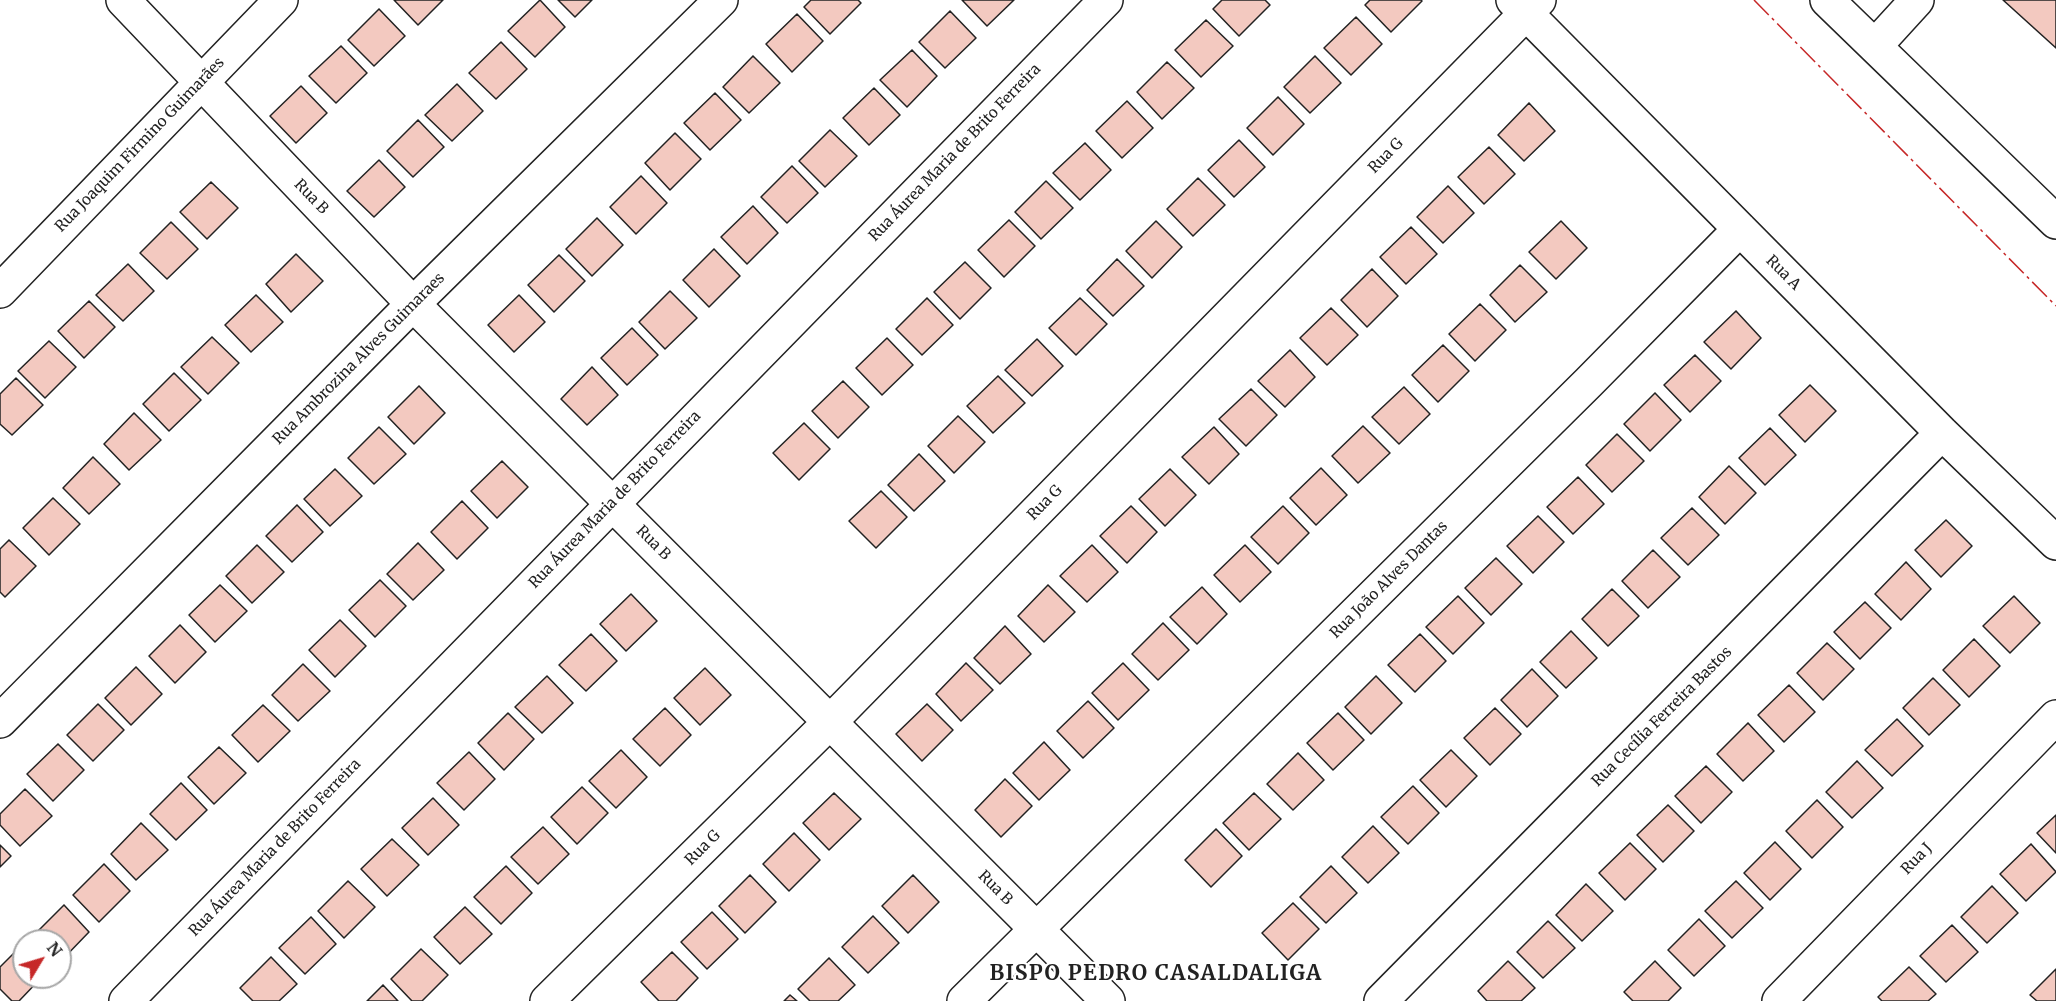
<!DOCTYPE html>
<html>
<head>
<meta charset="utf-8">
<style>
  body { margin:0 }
  #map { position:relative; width:2056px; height:1001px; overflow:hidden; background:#fff; font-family:Merriweather,serif }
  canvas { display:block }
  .north { position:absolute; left:12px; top:929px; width:60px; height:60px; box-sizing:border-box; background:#fff; border:2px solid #a7a7a7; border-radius:50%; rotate:52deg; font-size:16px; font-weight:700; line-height:24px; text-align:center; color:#222 }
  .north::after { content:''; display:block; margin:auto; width:21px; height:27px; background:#c62828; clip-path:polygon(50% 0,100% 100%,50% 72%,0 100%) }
</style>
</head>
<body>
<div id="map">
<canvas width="2056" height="1001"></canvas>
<div class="north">N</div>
</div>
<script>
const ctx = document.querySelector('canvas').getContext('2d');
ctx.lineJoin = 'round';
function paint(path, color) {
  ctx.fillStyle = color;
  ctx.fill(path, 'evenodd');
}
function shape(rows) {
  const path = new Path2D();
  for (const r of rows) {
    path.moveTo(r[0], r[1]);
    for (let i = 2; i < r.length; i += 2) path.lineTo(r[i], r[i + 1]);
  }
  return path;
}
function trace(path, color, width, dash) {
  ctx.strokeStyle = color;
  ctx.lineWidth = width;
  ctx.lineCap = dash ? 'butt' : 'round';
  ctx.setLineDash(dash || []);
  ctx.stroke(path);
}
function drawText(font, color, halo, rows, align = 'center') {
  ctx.font = font + ' Merriweather,serif';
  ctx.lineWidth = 4.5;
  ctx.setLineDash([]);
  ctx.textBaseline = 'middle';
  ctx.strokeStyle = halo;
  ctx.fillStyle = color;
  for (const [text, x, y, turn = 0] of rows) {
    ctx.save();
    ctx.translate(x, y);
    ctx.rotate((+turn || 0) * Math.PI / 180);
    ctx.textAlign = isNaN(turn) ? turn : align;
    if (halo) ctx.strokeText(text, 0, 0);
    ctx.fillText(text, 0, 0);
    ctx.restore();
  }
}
const building = shape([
  [394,0,443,0,418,25,394,0],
  [540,0,565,27,535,57,508,31,540,0],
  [558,0,592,0,575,17,558,0],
  [811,0,858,0,861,3,830,34,804,7,811,0],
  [962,0,1014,0,987,26,962,0],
  [1222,0,1265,0,1270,5,1239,36,1213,9,1222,0],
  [1370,0,1421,0,1422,1,1391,32,1365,5,1370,0],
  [2003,0,2056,0,2056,48,2003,0],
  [379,9,405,36,374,66,348,40,379,9],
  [950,11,976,38,945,68,919,42,950,11],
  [797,14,823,41,792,72,766,44,797,14],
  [1356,17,1382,44,1351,75,1324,48,1356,17],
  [1206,20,1233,46,1201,77,1175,50,1206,20],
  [501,42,527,69,496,99,469,73,501,42],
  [341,46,367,73,336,103,309,76,341,46],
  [912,50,937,76,907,107,880,80,912,50],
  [753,56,780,83,749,113,723,87,753,56],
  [1315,56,1341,83,1310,113,1284,87,1315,56],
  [1167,62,1194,88,1162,119,1137,92,1167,62],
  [457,84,483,111,452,141,425,115,457,84],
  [301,86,327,113,296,143,270,116,301,86],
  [874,88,900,115,869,145,843,118,874,88],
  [715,93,741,120,710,150,684,123,715,93],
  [1278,97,1304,124,1273,155,1247,128,1278,97],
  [1127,101,1153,128,1122,158,1096,131,1127,101],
  [1529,103,1555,131,1524,161,1498,135,1529,103],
  [418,120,444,147,413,177,387,151,418,120],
  [830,130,857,156,825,187,799,161,830,130],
  [675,133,701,159,670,190,645,163,675,133],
  [1239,140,1265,167,1234,197,1208,170,1239,140],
  [1085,143,1111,170,1080,200,1053,173,1085,143],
  [1489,147,1515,174,1484,204,1458,177,1489,147],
  [379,160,405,187,374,217,347,191,379,160],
  [792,166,818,193,787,223,761,197,792,166],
  [641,176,667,203,636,234,610,207,641,176],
  [1198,178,1225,205,1193,236,1167,209,1198,178],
  [1046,181,1073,208,1041,239,1015,212,1046,181],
  [211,182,238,208,207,239,180,212,211,182],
  [1448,186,1474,213,1443,243,1417,217,1448,186],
  [753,206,778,233,747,264,721,237,753,206],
  [597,218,623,245,592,276,566,249,597,218],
  [1009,220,1035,246,1004,277,978,250,1009,220],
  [1156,221,1182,247,1152,278,1126,251,1156,221],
  [1561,221,1587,248,1556,279,1529,252,1561,221],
  [171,222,198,249,167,279,140,253,171,222],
  [1411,227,1437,254,1406,284,1380,257,1411,227],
  [714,249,740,276,709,307,683,280,714,249],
  [296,254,323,281,291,312,266,284,296,254],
  [559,255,585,281,554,312,528,285,559,255],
  [1117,259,1144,286,1113,316,1087,290,1117,259],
  [965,262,991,288,960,319,934,292,965,262],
  [128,264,154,291,123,321,96,295,128,264],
  [1520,265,1547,292,1515,322,1490,295,1520,265],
  [1372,269,1398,296,1367,327,1341,300,1372,269],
  [670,291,697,318,665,349,639,322,670,291],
  [256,295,283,322,251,352,225,325,256,295],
  [519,295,545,322,514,352,488,325,519,295],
  [927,298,953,325,922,355,896,329,927,298],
  [1080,298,1107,324,1076,355,1049,328,1080,298],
  [89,301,115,327,84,358,58,331,89,301],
  [1480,304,1506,330,1475,361,1449,334,1480,304],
  [1331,308,1358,335,1327,365,1300,338,1331,308],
  [1736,311,1761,338,1731,369,1704,342,1736,311],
  [632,328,658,355,627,385,601,358,632,328],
  [212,337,239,363,208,394,181,367,212,337],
  [887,338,913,365,882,395,856,368,887,338],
  [1037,339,1063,366,1032,396,1005,370,1037,339],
  [49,341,76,367,45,398,18,371,49,341],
  [1443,345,1469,371,1438,402,1412,375,1443,345],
  [1290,350,1315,377,1285,407,1258,381,1290,350],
  [1695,355,1721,381,1690,412,1664,385,1695,355],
  [592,367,618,395,587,425,561,399,592,367],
  [174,373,201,400,169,431,143,404,174,373],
  [998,376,1025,403,993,433,967,406,998,376],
  [16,378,43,405,12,435,0,424,0,394,16,378],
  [843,381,869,407,838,438,812,411,843,381],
  [1810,385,1836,411,1805,442,1779,415,1810,385],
  [419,386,445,413,414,444,388,417,419,386],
  [1404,387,1430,414,1399,444,1372,417,1404,387],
  [1251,389,1277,415,1246,446,1219,419,1251,389],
  [1655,393,1681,420,1650,451,1624,424,1655,393],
  [134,413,161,440,129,470,104,444,134,413],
  [958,416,985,442,954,473,928,446,958,416],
  [804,423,830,449,799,480,773,453,804,423],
  [1363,426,1390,453,1358,483,1332,456,1363,426],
  [379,427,406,454,374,484,348,458,379,427],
  [1214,427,1239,454,1209,484,1182,457,1214,427],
  [1770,428,1796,455,1765,485,1739,458,1770,428],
  [1617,434,1644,461,1612,492,1586,465,1617,434],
  [919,454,945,481,914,511,888,485,919,454],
  [93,457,120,484,89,514,63,488,93,457],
  [502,461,528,487,497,518,471,491,502,461],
  [1729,466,1756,493,1725,524,1699,497,1729,466],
  [1321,468,1347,495,1316,525,1290,498,1321,468],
  [335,469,362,496,330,526,304,499,335,469],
  [1170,469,1196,495,1165,526,1139,499,1170,469],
  [1578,477,1604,504,1573,534,1547,507,1578,477],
  [881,491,907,517,876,548,849,521,881,491],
  [53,498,80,524,49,555,23,528,53,498],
  [462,501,488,528,457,559,431,532,462,501],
  [297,505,323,532,292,562,266,536,297,505],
  [1131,506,1157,532,1127,563,1100,536,1131,506],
  [1283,506,1309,533,1278,564,1251,537,1283,506],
  [1692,508,1719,535,1688,565,1661,538,1692,508],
  [1538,516,1564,542,1533,573,1507,546,1538,516],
  [1946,520,1972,546,1941,577,1915,550,1946,520],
  [9,540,36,566,5,597,0,592,0,549,9,540],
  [418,543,444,570,413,600,387,574,418,543],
  [257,545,284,572,252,603,226,576,257,545],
  [1092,545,1118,572,1087,602,1060,576,1092,545],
  [1245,545,1271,572,1240,602,1214,575,1245,545],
  [1653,550,1680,577,1648,608,1622,581,1653,550],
  [1496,558,1522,584,1491,615,1465,588,1496,558],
  [1906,562,1931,589,1901,620,1875,594,1906,562],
  [380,580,406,606,375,637,349,610,380,580],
  [220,585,247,611,215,642,189,615,220,585],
  [1048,585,1075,612,1044,642,1018,616,1048,585],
  [1202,587,1227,614,1197,644,1170,617,1202,587],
  [1612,589,1639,616,1608,646,1582,619,1612,589],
  [631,594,657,621,626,651,600,624,631,594],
  [1458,596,1484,623,1453,654,1426,627,1458,596],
  [2014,596,2040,623,2010,653,1983,626,2014,596],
  [1865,602,1891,628,1860,659,1834,632,1865,602],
  [340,620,366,646,335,677,309,650,340,620],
  [1163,623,1189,650,1158,680,1132,654,1163,623],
  [180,625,206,652,175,683,149,656,180,625],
  [1005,626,1031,654,1000,684,974,658,1005,626],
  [1571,631,1597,658,1566,688,1540,662,1571,631],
  [591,634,617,661,586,691,559,665,591,634],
  [1420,634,1446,661,1415,692,1388,665,1420,634],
  [1974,639,2000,666,1969,697,1943,670,1974,639],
  [1827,643,1854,669,1823,700,1797,673,1827,643],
  [966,663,993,690,961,721,936,694,966,663],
  [1123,663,1149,690,1118,720,1092,693,1123,663],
  [303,664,330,691,298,721,272,695,303,664],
  [136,667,162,694,131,725,105,698,136,667],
  [705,668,731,695,700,725,674,698,705,668],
  [1532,669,1558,696,1527,727,1501,700,1532,669],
  [547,676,573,703,542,733,515,707,547,676],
  [1376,676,1402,703,1371,734,1345,707,1376,676],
  [1933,678,1960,705,1929,735,1903,708,1933,678],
  [1789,685,1815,712,1784,742,1758,715,1789,685],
  [1088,701,1114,728,1083,758,1057,731,1088,701],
  [98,704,124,730,93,761,67,735,98,704],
  [927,704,953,730,922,761,896,734,927,704],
  [263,705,290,731,258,762,232,735,263,705],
  [665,708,691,735,660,766,633,739,665,708],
  [1495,708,1521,734,1490,765,1464,738,1495,708],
  [508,713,534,739,504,770,478,743,508,713],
  [1338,713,1364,740,1333,770,1307,743,1338,713],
  [1897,719,1923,746,1892,776,1865,750,1897,719],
  [1748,723,1774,751,1743,781,1717,754,1748,723],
  [1044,742,1070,770,1039,800,1013,773,1044,742],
  [58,744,84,770,53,801,27,774,58,744],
  [219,747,246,773,214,804,188,777,219,747],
  [621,750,647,777,616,808,589,781,621,750],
  [1451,750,1477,776,1446,807,1420,780,1451,750],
  [469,752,495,779,464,810,437,783,469,752],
  [1298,753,1324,780,1293,810,1267,784,1298,753],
  [1857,761,1883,788,1852,818,1826,792,1857,761],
  [1706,766,1732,792,1701,823,1675,796,1706,766],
  [1005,779,1032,806,1001,837,975,810,1005,779],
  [181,783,207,810,176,840,150,814,181,783],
  [1413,786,1439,813,1408,844,1381,817,1413,786],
  [582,787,608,813,577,844,551,817,582,787],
  [25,789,52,816,20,846,0,825,0,814,25,789],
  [834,793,861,819,829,850,803,823,834,793],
  [1254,793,1281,819,1249,850,1223,823,1254,793],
  [433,798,459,825,428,855,402,828,433,798],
  [1817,800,1843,827,1812,858,1786,831,1817,800],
  [1668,805,1694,831,1663,862,1637,835,1668,805],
  [2056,815,2056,853,2037,833,2056,815],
  [141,823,168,850,136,880,111,854,141,823],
  [1373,826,1399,853,1368,883,1342,857,1373,826],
  [543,827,569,854,538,884,511,857,543,827],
  [1216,829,1242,856,1211,887,1185,860,1216,829],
  [794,833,820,860,789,891,763,864,794,833],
  [392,839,419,865,387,896,361,869,392,839],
  [1775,842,1801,869,1770,900,1744,873,1775,842],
  [1630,843,1656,869,1625,900,1599,873,1630,843],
  [2031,844,2056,872,2026,901,2000,874,2031,844],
  [0,845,11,856,0,867,0,845],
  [104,864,130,891,99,922,73,895,104,864],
  [506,866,532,893,501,924,474,897,506,866],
  [1331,866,1357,893,1326,923,1300,897,1331,866],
  [750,875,776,902,745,933,719,906,750,875],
  [913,875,939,902,908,933,882,906,913,875],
  [348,881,375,907,344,938,318,911,348,881],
  [1736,881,1763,908,1732,938,1705,911,1736,881],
  [1586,884,1613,911,1582,941,1556,915,1586,884],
  [1992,886,2018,913,1987,943,1961,917,1992,886],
  [1293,903,1319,929,1288,960,1262,933,1293,903],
  [64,905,89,932,60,962,60,941,38,941,33,936,64,905],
  [465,907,492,934,460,964,434,937,465,907],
  [712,912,738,939,707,969,681,942,712,912],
  [873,916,899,943,868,973,842,947,873,916],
  [311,917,336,944,305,974,279,948,311,917],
  [1699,919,1725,946,1694,976,1668,950,1699,919],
  [1548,921,1575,948,1543,978,1517,952,1548,921],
  [1952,925,1978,952,1946,982,1920,956,1952,925],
  [20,947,24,951,24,977,42,977,19,1001,12,1001,0,989,0,967,20,947],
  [421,949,448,975,422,1001,412,1001,391,979,421,949],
  [672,952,698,978,676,1001,659,1001,641,982,672,952],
  [271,957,297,984,279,1001,253,1001,240,988,271,957],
  [829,958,855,985,838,1001,810,1001,798,989,829,958],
  [1508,961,1535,988,1521,1001,1487,1001,1478,991,1508,961],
  [1655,961,1681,988,1668,1001,1633,1001,1624,992,1655,961],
  [1909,967,1936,994,1928,1001,1882,1001,1878,997,1909,967],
  [2056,969,2056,1001,2037,1001,2030,995,2056,969],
  [383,985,398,1001,367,1001,383,985],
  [790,995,797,1001,784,1001,790,995]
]);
paint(building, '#f3c9c0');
trace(building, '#222', 1.5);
const minor = shape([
  [123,0,413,304,1108,1001],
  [1513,0,1942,433,2056,543],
  [1827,0,2056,222],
  [1875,46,1917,0],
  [0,291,281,0],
  [0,721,413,304,721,0],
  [126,1001,1106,0],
  [547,1001,830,722,1539,0],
  [964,1001,1589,382,1740,229],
  [1381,1001,1942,433],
  [1779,1001,2056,717]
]);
trace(minor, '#222', 36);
trace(minor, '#fff', 33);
trace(shape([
  [1754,0,2056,306]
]), '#c62828', 1.5, [21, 4.5, 3, 4.5]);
drawText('15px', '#222', '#fff', [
  ["Rua Joaquim Firmino Guimarães",140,145,-46],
  ["Rua Áurea Maria de Brito Ferreira",955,153,-46],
  ["Rua G",1386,156,-46],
  ["Rua B",311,197,46],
  ["Rua A",1783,273,45],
  ["Rua Ambrozina Alves Guimaraes",359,359,-45],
  ["Rua Áurea Maria de Brito Ferreira",615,500,-46],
  ["Rua G",1045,503,-46],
  ["Rua B",653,543,45],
  ["Rua João Alves Dantas",1389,580,-45],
  ["Rua Cecília Ferreira Bastos",1662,717,-45],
  ["Rua Áurea Maria de Brito Ferreira",275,848,-46],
  ["Rua G",703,848,-45],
  ["Rua J",1917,859,-46],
  ["Rua B",995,888,45]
]);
ctx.letterSpacing = '1.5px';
drawText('bold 21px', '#222', '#fff', [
  ["BISPO PEDRO CASALDALIGA",1156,974]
]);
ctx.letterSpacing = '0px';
</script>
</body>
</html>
